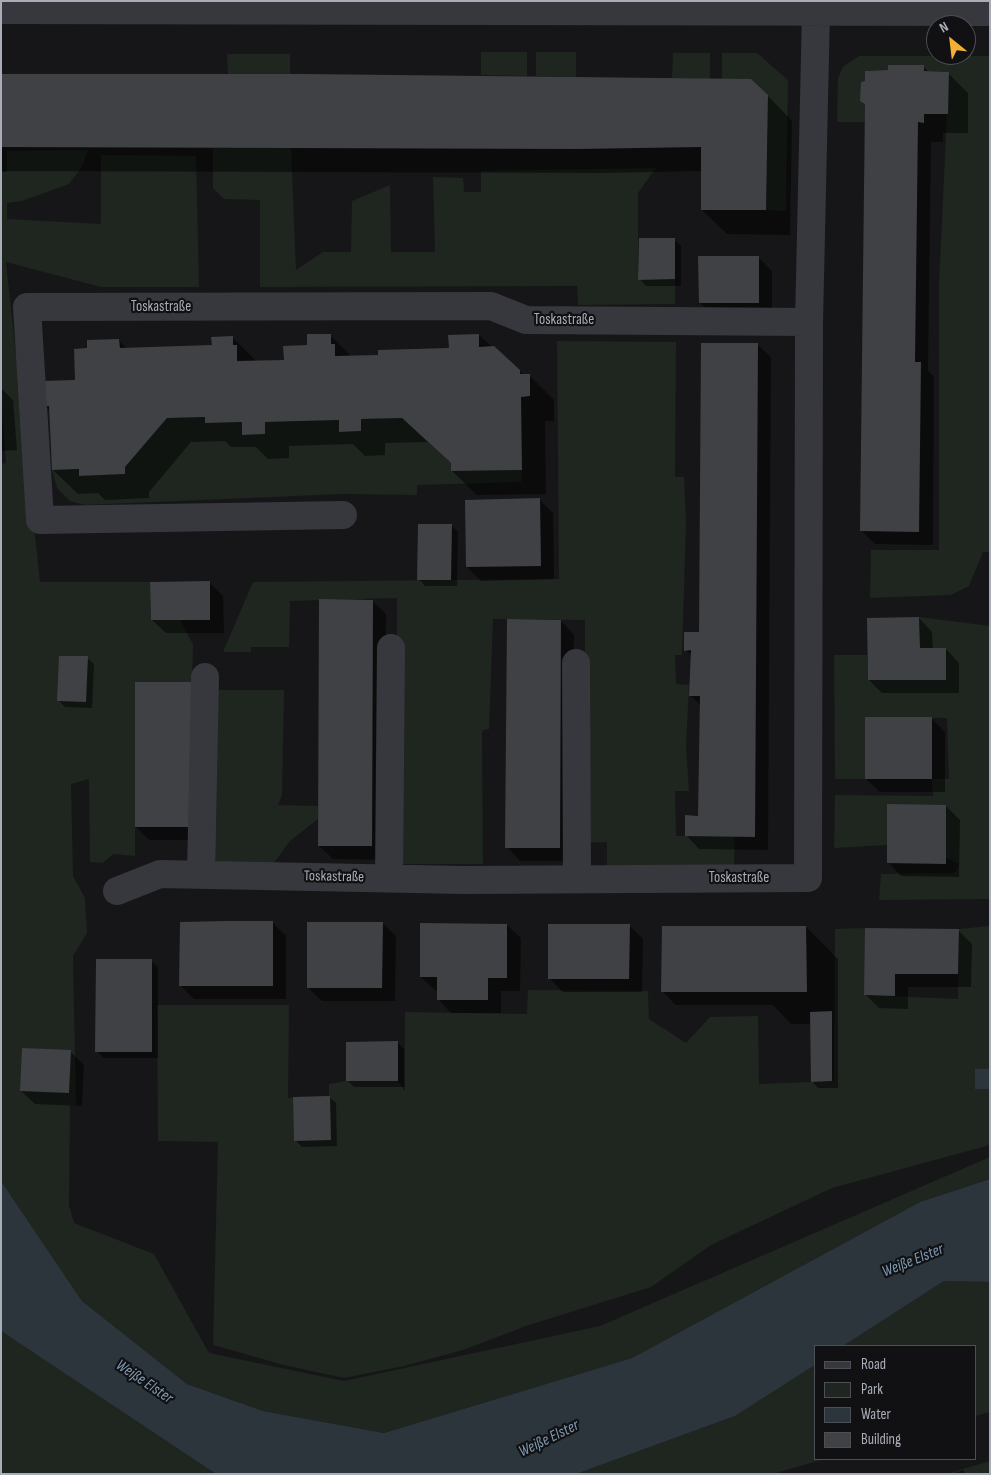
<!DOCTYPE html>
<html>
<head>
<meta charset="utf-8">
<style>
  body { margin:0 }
  #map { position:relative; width:991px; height:1475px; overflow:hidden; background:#161618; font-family:"Sofia Sans Condensed",sans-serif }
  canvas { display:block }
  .frame { position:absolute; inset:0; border:2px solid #a8adb8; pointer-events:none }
  .legend { position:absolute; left:814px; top:1345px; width:162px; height:115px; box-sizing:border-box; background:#111113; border:1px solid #4d4f55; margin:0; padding:6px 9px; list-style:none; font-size:15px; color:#a8adb8 }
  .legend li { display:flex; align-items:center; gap:10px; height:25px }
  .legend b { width:25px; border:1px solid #4d4f55 }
  .north { position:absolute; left:926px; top:15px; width:50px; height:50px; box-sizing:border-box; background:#111113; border:1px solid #4d4f55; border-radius:50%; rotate:331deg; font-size:14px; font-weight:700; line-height:20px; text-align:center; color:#a8adb8 }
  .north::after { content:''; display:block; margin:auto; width:18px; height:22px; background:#f2b134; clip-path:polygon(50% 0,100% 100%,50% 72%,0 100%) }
</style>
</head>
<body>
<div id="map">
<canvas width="991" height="1475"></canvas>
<div class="frame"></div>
<ul class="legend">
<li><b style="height:6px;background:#37383d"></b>Road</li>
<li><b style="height:14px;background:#1e261f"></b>Park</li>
<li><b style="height:14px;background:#2c353c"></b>Water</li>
<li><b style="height:14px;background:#404145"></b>Building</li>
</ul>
<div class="north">N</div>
</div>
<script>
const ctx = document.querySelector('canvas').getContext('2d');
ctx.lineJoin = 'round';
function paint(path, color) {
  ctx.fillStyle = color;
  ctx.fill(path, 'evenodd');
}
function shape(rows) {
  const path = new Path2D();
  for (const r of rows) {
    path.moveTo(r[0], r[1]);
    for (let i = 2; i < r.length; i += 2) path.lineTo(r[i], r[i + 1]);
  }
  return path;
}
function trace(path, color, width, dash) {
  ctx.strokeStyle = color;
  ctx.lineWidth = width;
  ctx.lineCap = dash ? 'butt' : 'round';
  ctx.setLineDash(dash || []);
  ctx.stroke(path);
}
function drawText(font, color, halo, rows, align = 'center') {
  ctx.font = font + ' "Sofia Sans Condensed",sans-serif';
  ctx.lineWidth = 4.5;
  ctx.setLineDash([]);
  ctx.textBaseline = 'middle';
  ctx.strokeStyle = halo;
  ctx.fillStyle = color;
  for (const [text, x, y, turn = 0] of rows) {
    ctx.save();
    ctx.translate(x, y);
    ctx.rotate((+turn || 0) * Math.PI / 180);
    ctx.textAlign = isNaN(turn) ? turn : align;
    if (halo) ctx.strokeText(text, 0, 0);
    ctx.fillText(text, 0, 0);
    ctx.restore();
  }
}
paint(shape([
  [481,52,527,52,527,76,481,75],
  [536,52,576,52,576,77,536,76],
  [673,53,710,53,710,79,672,78],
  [722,53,757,53,788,80,786,211,766,210,768,95,722,79],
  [227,54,290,54,290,74,228,74],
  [859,56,990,56,990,552,983,552,969,586,951,595,870,598,871,550,939,550,939,283,949,72,924,71,924,65,888,70,866,71,865,122,837,122,838,78,843,67],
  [213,148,291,148,296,270,323,252,351,252,352,201,390,185,391,252,435,252,433,177,463,178,464,192,481,192,481,171,656,168,638,193,638,279,675,279,675,304,578,305,577,286,260,287,260,200,224,199,213,188],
  [88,150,82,167,69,184,22,201,7,203,7,219,101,224,101,155,196,156,199,287,101,287,6,262,40,582,150,582,151,620,180,620,193,644,192,682,135,682,135,856,113,854,103,863,90,862,89,779,71,784,73,876,85,898,87,933,73,956,76,1105,70,1106,69,1205,74,1223,154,1254,209,1353,344,1381,600,1326,990,1157,990,1179,920,1202,632,1358,384,1433,263,1411,187,1384,82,1301,1,1181,1,464,6,463,1,400,1,172,7,172,7,151],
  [557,341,676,342,675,477,684,477,686,522,682,655,675,655,676,684,689,685,686,747,689,791,675,791,676,836,735,836,734,865,607,865,607,842,585,843,585,620,493,619,489,729,483,730,482,735,483,864,397,864,397,598,290,601,289,647,251,647,251,652,223,652,253,582,559,579],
  [205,417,206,423,242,422,242,435,265,434,265,422,339,420,339,432,360,431,361,419,402,418,451,463,451,471,522,470,521,482,417,485,417,495,343,494,85,505,70,501,57,488,52,470,79,469,79,476,125,474,125,467,167,418],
  [919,617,990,626,990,899,879,900,881,874,954,873,957,870,959,864,946,858,946,805,888,805,887,845,834,848,835,795,933,796,932,779,949,779,947,718,865,717,865,779,835,779,834,655,867,655,868,680,946,680,946,648,920,648],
  [212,690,284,690,282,795,278,805,318,806,318,819,290,841,274,863,210,863],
  [990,926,990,1145,832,1188,711,1245,651,1287,526,1326,463,1350,404,1366,344,1378,284,1365,213,1345,218,1142,158,1141,157,1005,289,1005,288,1098,329,1096,329,1084,346,1081,398,1081,405,1091,405,1012,527,1014,528,990,648,991,649,1019,686,1043,710,1017,758,1016,759,1084,834,1081,835,929,865,928,865,995,958,999,959,929],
  [944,1281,990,1282,990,1412,975,1416,975,1346,843,1346],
  [1,1331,216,1474,1,1474],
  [815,1365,815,1459,825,1459,772,1474,576,1474,735,1416],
  [990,1461,990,1474,947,1474,963,1469]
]), '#1e261f');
paint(shape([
  [975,1069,990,1069,990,1089,975,1089],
  [990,1179,990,1282,944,1281,843,1346,815,1346,815,1365,735,1416,576,1474,216,1474,1,1331,1,1181,82,1301,187,1384,263,1411,384,1433,632,1358,920,1202]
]), '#2c353c');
paint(shape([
  [923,66,929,72,948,73,968,93,968,133,943,133,943,142,931,142,928,371,934,377,933,545,875,544,862,531,866,105,862,101,890,72],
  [1,74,767,95,792,121,790,235,727,234,702,210,702,171,603,173,1,171],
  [674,239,681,246,681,286,646,286,640,279],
  [758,257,772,271,772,316,714,316,700,303],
  [330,335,352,357,450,349,479,335,524,375,529,375,554,400,554,421,545,421,546,494,477,495,452,471,453,465,428,442,385,443,385,455,365,456,353,444,289,446,289,458,268,459,256,447,231,447,225,441,191,442,149,492,149,498,105,500,98,493,78,494,53,470,51,412,44,406,76,381,88,349,119,340,127,349,213,347,233,338,257,362,285,361],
  [757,344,771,357,768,850,699,849,686,835,699,817,701,706,690,695,692,656,686,650,700,634],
  [1,388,13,400,17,450,1,451],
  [539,499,553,513,554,579,481,581,467,567],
  [451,525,458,532,457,586,425,586,419,579],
  [210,583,223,596,224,633,166,633,152,620],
  [372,601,386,614,385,860,333,859,319,846],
  [919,618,932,632,933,649,946,649,959,663,959,693,882,693,869,680],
  [561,621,574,635,573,861,520,861,507,847],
  [87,658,94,664,92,708,65,707,59,701],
  [136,683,204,840,149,840,136,827],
  [931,718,945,732,945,792,880,792,866,779],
  [946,806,960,820,959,877,901,876,888,862],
  [273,923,286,936,286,999,194,999,180,985],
  [382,923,396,936,395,1001,322,1001,308,988],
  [507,925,521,938,520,991,501,991,501,1013,451,1013,438,999,438,990,435,990,421,977],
  [629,925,643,939,642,992,563,992,549,978],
  [806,927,838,959,838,1088,818,1088,812,1081,811,1024,791,1024,773,1005,676,1005,663,992],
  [866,929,958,930,972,944,971,987,908,987,908,1009,879,1008,866,995],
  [151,961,158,967,158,1058,103,1058,97,1051],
  [398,1043,404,1049,404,1087,354,1087,347,1080],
  [70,1051,84,1065,82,1106,35,1104,21,1091],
  [329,1097,336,1103,337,1146,302,1147,295,1140],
  [963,1470,966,1474,952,1474]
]), '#0007');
paint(shape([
  [888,65,924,65,924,71,949,72,948,114,924,114,924,123,918,122,915,362,921,362,919,532,860,531,865,104,860,101,861,82,865,81,865,71,888,70],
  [1,74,306,74,751,79,768,95,766,210,701,210,701,147,577,149,1,147],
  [639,238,675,238,675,279,638,280],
  [698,256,759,256,759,303,699,303],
  [307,334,331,334,331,344,335,344,335,356,378,355,378,350,449,348,448,335,479,334,479,347,494,346,520,370,520,374,530,374,530,396,521,397,522,470,451,471,451,463,402,418,361,419,361,431,339,432,339,420,265,422,265,434,242,435,242,422,205,423,205,417,167,418,125,467,125,474,79,476,79,469,52,470,49,406,43,406,42,381,75,380,74,349,87,348,87,340,119,339,120,348,212,345,211,337,233,336,233,345,237,345,237,361,284,360,283,346,307,345],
  [701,343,758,343,755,837,685,836,685,815,698,816,700,696,689,696,691,650,684,651,684,632,699,632],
  [540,498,541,566,466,567,465,500],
  [418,524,452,524,451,580,417,580],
  [210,581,210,620,151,620,150,582],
  [319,599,373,600,372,846,318,846],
  [919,617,920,648,946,648,946,680,868,680,867,618],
  [507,619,561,620,560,848,505,848],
  [59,656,88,656,86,702,57,701],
  [135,682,192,682,191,827,135,827],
  [865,717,932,717,932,779,865,779],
  [887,804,946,805,946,864,887,863],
  [226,921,273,921,273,986,179,986,180,922],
  [307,922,383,922,382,988,307,988],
  [420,923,507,924,507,978,488,978,488,1000,437,1000,437,977,420,977],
  [548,924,630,924,629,979,548,979],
  [662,926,806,926,807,992,661,992],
  [865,928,959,929,958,974,895,974,895,996,864,995],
  [96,959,152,959,152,1052,95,1052],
  [832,1011,832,1081,811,1082,810,1012],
  [398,1041,398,1081,346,1081,346,1042],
  [22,1048,71,1050,69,1093,20,1091],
  [330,1096,331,1140,294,1141,293,1097]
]), '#404145');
trace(shape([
  [1,10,990,12],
  [343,515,40,520,27,307,491,306,526,320,809,322],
  [576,663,577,879],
  [201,875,205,677],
  [389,878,391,648],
  [117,891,160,874,464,880,808,878,809,322,816,11,818,1]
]), '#37383d', 28);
drawText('15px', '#a8adb8', '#111113', [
  ["Toskastraße",161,307],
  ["Toskastraße",564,320],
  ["Toskastraße",334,877,1],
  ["Toskastraße",739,878]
]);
drawText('italic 16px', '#7f9bb3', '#111113', [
  ["Weiße Elster",913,1261,-22],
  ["Weiße Elster",144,1382,34],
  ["Weiße Elster",549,1439,-26]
]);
</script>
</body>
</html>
